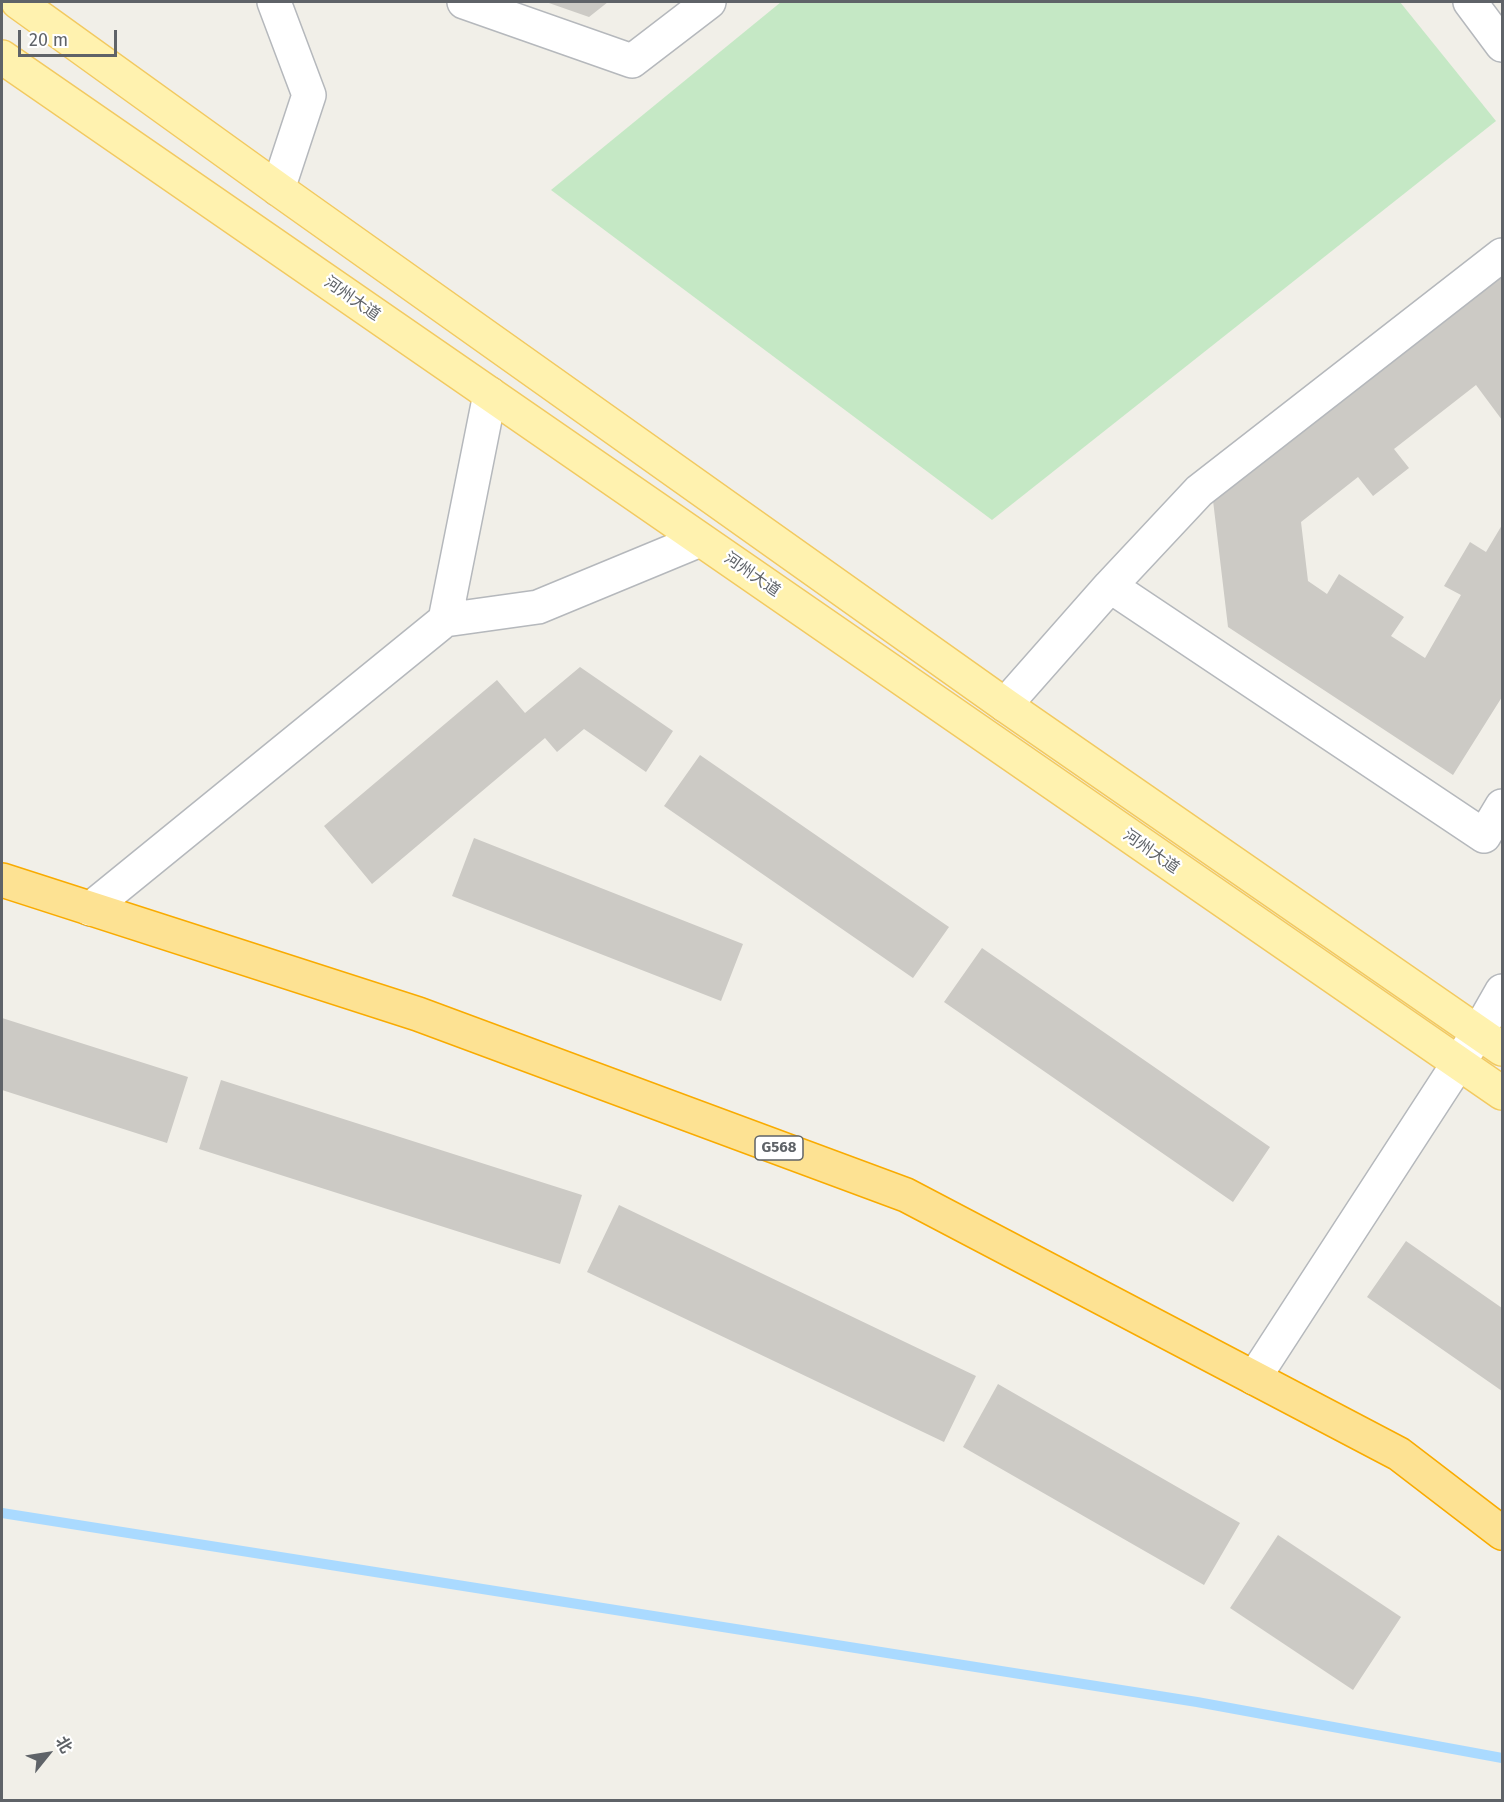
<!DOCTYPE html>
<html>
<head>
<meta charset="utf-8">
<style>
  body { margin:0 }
  #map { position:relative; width:1504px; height:1802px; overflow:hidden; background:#f1efe8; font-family:"Fira Sans","Noto Sans SC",sans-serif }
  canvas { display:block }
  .frame { position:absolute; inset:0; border:3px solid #5f6368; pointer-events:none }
  .north { position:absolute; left:18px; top:1724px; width:60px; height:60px; -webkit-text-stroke:4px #fff; paint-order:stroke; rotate:60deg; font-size:16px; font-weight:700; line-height:24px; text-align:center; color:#5f6368 }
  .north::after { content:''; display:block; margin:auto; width:21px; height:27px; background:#5f6368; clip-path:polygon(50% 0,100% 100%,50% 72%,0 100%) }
  .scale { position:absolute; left:18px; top:30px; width:99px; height:27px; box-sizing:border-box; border:3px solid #5f6368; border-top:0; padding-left:8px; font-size:18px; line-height:21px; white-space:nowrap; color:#5f6368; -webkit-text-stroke:4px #fff; paint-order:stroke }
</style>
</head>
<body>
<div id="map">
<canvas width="1504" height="1802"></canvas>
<div class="frame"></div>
<div class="north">北</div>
<div class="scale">20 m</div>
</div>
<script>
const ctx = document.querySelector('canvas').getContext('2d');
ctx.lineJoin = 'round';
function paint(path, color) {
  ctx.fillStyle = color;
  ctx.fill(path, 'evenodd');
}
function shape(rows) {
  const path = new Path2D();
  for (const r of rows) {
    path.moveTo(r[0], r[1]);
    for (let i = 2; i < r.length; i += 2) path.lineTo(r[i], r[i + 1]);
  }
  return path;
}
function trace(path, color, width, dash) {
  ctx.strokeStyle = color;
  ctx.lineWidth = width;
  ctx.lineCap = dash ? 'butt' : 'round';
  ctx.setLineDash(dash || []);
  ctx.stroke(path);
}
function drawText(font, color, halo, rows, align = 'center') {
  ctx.font = font + ' "Fira Sans","Noto Sans SC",sans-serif';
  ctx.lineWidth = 4.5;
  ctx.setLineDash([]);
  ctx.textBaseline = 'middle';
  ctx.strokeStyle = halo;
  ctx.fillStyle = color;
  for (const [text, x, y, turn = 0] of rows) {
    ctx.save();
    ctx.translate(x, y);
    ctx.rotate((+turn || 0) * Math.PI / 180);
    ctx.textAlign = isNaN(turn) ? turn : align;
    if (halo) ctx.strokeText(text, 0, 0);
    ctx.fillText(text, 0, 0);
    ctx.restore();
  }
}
paint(shape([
  [781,2,1400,2,1496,121,992,520,551,190]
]), '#c5e8c5');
trace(shape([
  [2,1513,1197,1702,1502,1758]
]), '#aadaff', 10);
paint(shape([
  [546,2,608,2,589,17],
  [1502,265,1502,420,1476,385,1394,449,1409,468,1373,496,1358,477,1301,522,1308,581,1327,594,1339,574,1404,617,1391,636,1425,658,1461,595,1444,586,1470,542,1486,552,1502,525,1502,697,1453,775,1228,627,1212,492],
  [580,667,673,731,646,772,584,729,557,752,545,738,372,884,324,826,497,680,525,713],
  [700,755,949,927,913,978,664,806],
  [474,838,743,944,721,1001,452,896],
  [982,948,1270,1147,1233,1202,944,1002],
  [2,1018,188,1077,167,1143,2,1090],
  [221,1080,582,1195,560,1264,199,1149],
  [619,1205,976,1376,944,1442,587,1272],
  [1406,1241,1502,1308,1502,1391,1367,1297],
  [998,1384,1240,1523,1204,1585,963,1447],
  [1278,1535,1401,1617,1353,1690,1230,1608]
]), '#cccac5');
const minor = shape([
  [274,2,309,95,278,189],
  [464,2,632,61,709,2],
  [1470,2,1502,45],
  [1110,586,1484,836,1502,806],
  [445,620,490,394],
  [1005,705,1110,586,1199,491,1502,255],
  [90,909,445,620,538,607,700,540],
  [1254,1378,1478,1033,1502,991]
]);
const major = shape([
  [18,2,278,189,1005,705,1502,1049],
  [2,57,1502,1093]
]);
const highway = shape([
  [2,880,418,1014,906,1195,1399,1454,1502,1533]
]);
trace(minor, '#b5b8bc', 36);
trace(major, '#f2c960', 36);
trace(highway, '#f9ab00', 36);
trace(minor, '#fff', 33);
trace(major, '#fff2af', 33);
trace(highway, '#fde293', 33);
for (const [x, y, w] of [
  [779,1148,48]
]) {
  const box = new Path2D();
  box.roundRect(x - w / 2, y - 12, w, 24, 4.5);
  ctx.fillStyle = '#fff';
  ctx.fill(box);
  trace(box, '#5f6368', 1.5);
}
drawText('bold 15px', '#5f6368', null, [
  ["G568",779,1148]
]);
drawText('16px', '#5f6368', '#fff', [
  ["河州大道",352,299,35],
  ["河州大道",752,575,35],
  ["河州大道",1151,852,35]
]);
</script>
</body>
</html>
